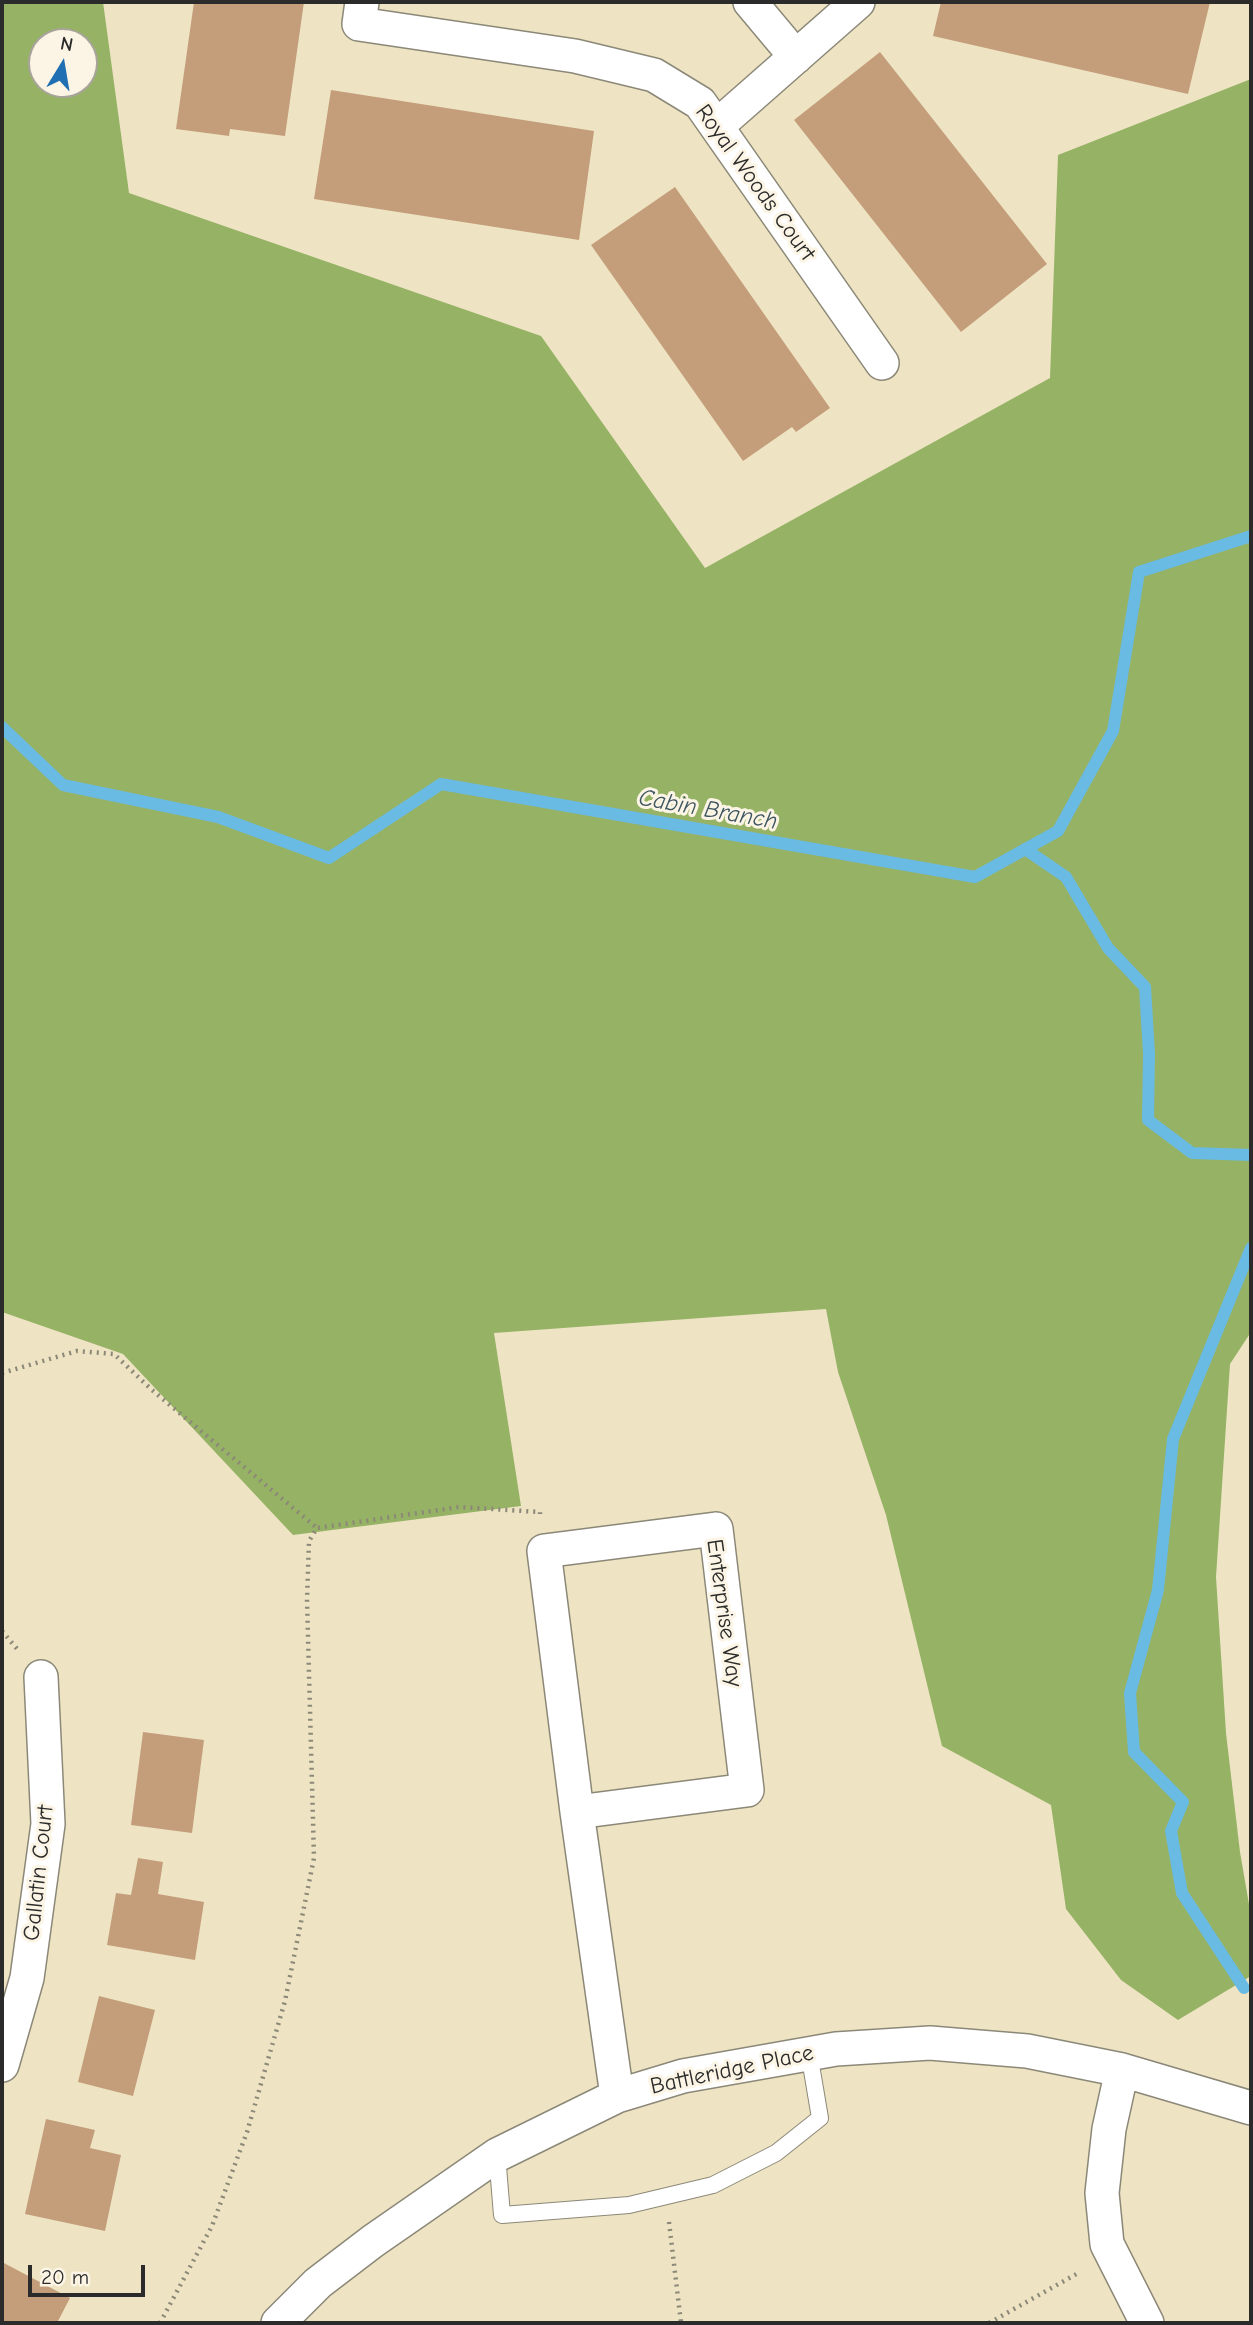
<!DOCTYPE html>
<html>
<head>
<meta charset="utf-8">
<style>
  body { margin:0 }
  #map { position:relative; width:1253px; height:2325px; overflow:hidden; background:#eee4c4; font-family:"Comic Neue",sans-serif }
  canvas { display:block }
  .frame { position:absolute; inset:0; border:4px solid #2b2b2b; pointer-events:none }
  .north { position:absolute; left:28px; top:28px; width:70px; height:70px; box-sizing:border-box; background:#fcf5e5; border:2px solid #a8a49b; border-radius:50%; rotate:11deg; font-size:19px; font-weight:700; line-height:28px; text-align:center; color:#2b2b2b }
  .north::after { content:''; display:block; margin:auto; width:24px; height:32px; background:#1f6fb2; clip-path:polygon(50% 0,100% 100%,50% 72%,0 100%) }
  .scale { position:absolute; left:28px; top:2265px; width:117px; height:32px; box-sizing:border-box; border:4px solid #2b2b2b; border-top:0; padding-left:9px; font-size:21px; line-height:24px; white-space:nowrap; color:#2b2b2b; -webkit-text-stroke:5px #fcf5e5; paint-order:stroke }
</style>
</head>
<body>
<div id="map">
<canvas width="1253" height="2325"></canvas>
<div class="frame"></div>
<div class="north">N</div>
<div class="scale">20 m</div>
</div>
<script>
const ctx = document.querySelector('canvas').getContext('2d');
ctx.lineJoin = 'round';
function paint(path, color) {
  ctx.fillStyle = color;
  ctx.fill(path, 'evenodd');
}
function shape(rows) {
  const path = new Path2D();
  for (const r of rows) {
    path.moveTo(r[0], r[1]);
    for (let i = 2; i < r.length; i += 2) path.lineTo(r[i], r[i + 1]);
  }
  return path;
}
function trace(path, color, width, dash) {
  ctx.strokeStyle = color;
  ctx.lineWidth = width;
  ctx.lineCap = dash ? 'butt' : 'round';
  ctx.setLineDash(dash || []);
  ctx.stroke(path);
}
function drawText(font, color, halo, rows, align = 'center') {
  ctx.font = font + ' "Comic Neue",sans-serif';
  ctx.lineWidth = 6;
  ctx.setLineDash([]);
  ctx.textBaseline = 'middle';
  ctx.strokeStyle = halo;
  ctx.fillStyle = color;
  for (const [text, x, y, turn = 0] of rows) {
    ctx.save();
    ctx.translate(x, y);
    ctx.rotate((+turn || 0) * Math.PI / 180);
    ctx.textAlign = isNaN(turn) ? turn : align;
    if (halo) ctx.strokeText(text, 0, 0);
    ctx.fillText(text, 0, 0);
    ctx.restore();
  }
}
paint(shape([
  [2,2,103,2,129,193,541,336,705,568,1050,378,1058,155,1251,79,1251,1332,1230,1364,1216,1577,1226,1733,1240,1852,1251,1916,1251,1976,1178,2020,1121,1980,1066,1909,1051,1805,942,1746,886,1515,838,1372,826,1309,494,1333,521,1506,293,1535,123,1354,2,1312],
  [42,42,84,42,84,84,42,84]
]), '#96b265');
trace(shape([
  [2,727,63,785,218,817,329,858,441,784,975,877,1058,831,1113,731,1139,572,1251,536],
  [1025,849,1066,877,1108,948,1145,987,1149,1054,1148,1120,1192,1153,1251,1155],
  [1244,1988,1182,1893,1171,1831,1183,1802,1134,1752,1130,1693,1158,1590,1173,1439,1251,1248]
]), '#69bbe4', 12);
paint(shape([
  [194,2,304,2,285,136,230,129,229,136,176,129],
  [941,2,1210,2,1188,94,933,36],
  [880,52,1047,264,961,332,794,120],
  [331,90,594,131,579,240,314,199],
  [675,187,830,408,796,432,792,427,743,461,591,245],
  [143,1732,204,1740,192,1833,131,1825],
  [138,1858,163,1862,158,1894,204,1902,195,1960,107,1945,116,1893,131,1895],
  [99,1996,155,2010,133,2096,78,2082],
  [46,2119,95,2130,90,2148,121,2155,105,2231,25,2214],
  [2,2262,70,2298,57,2323,2,2323]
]), '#c49e7a');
const lane = shape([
  [497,2155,502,2215,629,2205,713,2185,776,2153,820,2118,809,2053]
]);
const street = shape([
  [362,2,359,24,575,56,654,75,700,103,882,363],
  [750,2,796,57],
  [717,126,858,2],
  [577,1812,747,1790,716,1529,544,1551,577,1812,617,2096],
  [2,2065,27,1978,48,1824,41,1677],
  [1122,2070,1109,2129,1102,2193,1107,2244,1147,2323],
  [278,2323,318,2283,373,2241,497,2155,617,2096,683,2076,836,2049,930,2043,1027,2051,1122,2070,1251,2108]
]);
trace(lane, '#8c8878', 18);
trace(street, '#8c8878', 36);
trace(shape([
  [2,1373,77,1351,114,1354,152,1390,317,1528],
  [2,1631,18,1650],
  [669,2222,681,2323],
  [160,2323,212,2226,247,2132,285,2001,314,1858,307,1600,309,1541,317,1528,459,1507,540,1512,540,1514],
  [989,2323,1080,2272]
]), '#8c8878', 4.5, [2, 5]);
trace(lane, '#fff', 16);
trace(street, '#fff', 33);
drawText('23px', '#2b2b2b', '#fcf5e5', [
  ["Royal Woods Court",755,183,54],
  ["Enterprise Way",724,1613,82],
  ["Gallatin Court",39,1873,-84],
  ["Battleridge Place",732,2070,-12]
]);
drawText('italic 24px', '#3e5662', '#fcf5e5', [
  ["Cabin Branch",708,810,10]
]);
</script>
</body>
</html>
